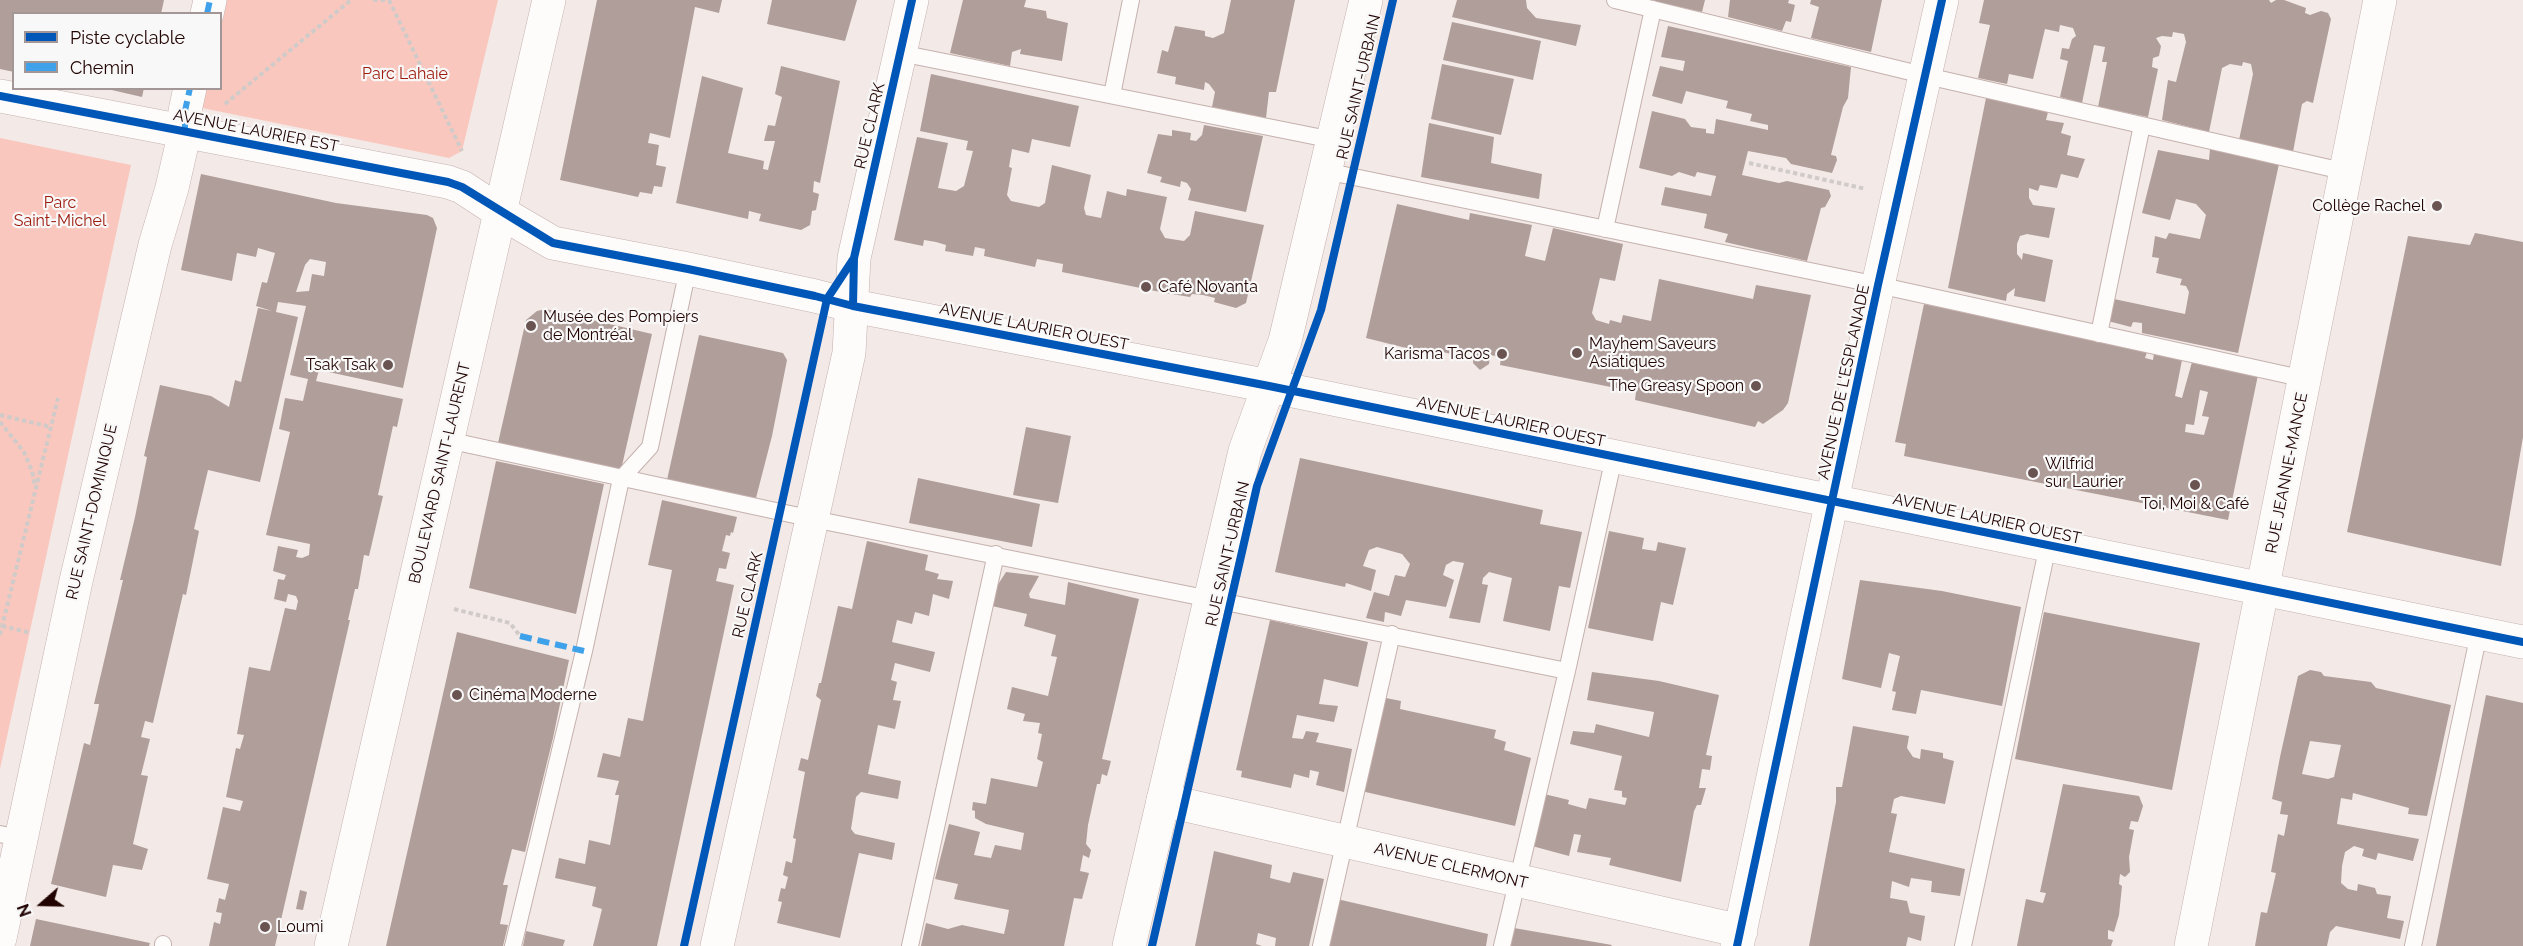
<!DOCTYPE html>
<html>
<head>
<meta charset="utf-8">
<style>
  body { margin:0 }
  #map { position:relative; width:2523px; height:946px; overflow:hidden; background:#f3eae7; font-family:Raleway,sans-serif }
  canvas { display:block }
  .legend { position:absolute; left:12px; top:12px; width:210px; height:78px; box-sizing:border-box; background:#f8f8f8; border:2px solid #a29696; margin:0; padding:8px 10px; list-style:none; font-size:18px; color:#210402 }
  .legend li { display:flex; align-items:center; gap:12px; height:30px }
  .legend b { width:30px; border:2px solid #a29696 }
  .north { position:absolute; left:12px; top:874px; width:60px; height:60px; -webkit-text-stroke:4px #f8f8f8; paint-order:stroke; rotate:250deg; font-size:16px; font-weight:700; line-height:24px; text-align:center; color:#210402 }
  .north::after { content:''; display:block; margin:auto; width:21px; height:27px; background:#210402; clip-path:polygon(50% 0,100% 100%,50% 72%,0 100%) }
</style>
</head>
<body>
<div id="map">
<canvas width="2523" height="946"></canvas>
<ul class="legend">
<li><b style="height:8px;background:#0057b8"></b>Piste cyclable</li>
<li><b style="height:8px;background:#3ea1e9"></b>Chemin</li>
</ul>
<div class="north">N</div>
</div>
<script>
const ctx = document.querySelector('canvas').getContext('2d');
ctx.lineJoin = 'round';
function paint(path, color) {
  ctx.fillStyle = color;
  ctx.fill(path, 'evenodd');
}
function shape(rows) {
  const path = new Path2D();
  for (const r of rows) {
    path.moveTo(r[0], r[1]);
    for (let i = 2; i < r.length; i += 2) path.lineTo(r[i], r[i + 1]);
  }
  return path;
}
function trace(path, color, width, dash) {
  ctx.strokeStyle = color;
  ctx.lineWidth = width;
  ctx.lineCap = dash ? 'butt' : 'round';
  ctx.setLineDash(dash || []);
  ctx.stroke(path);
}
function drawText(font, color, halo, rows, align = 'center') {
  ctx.font = font + ' Raleway,sans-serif';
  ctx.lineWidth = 4.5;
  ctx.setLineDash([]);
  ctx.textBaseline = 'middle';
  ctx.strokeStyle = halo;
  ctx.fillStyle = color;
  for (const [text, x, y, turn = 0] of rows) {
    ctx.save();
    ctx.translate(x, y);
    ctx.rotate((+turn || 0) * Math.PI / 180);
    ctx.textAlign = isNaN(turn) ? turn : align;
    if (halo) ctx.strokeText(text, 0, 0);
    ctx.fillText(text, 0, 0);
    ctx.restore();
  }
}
paint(shape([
  [227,0,498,0,462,151,449,158,202,108,206,89,220,88,221,26],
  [0,138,131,165,0,769]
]), '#f9c7be');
paint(shape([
  [0,0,164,0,161,14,14,14,14,72,0,69],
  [597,0,722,0,719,13,695,7,670,138,650,133,648,143,659,145,656,165,666,167,662,187,654,186,652,194,640,192,638,197,560,180],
  [772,0,857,0,845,41,767,24],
  [963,0,1026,0,1024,7,1046,11,1047,18,1068,23,1062,61,1020,54,1021,49,1012,52,1010,66,950,53],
  [1231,0,1295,0,1276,92,1269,92,1266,118,1212,107,1215,92,1209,84,1205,82,1204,90,1175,84,1176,77,1157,73,1162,50,1168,52,1175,26,1205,31,1205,36,1213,38,1224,33],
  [1457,0,1526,0,1527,8,1536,18,1581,25,1576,46,1452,17],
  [1705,0,1702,12,1653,1,1653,0],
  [1730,0,1789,0,1788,3,1795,5,1791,22,1786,21,1782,31,1728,17],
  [1811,0,1882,0,1871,52,1811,38,1819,7,1810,4],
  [1984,0,2269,0,2271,3,2276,0,2284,0,2306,8,2305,13,2310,15,2321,11,2328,13,2331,19,2313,103,2307,101,2302,104,2293,152,2239,140,2253,74,2251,64,2243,62,2242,66,2230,64,2222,68,2209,132,2162,120,2168,80,2176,82,2186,42,2184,34,2173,32,2172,37,2162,36,2156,38,2161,46,2159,56,2153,58,2152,67,2158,69,2148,117,2098,107,2107,62,2102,62,2105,47,2094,45,2082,103,2060,97,2068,61,2060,59,2062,48,2069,49,2072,39,2076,36,2073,28,2060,25,2059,32,2045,29,2033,79,2009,74,2007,84,1978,78,1990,25,1979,23],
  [1452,22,1541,41,1533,80,1443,60],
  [1668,26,1851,67,1848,98,1843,107,1831,155,1836,156,1837,160,1832,173,1791,164,1786,158,1748,151,1742,175,1779,183,1787,181,1829,190,1831,196,1825,207,1821,208,1807,261,1725,242,1728,234,1704,228,1707,214,1661,205,1665,187,1711,196,1716,176,1697,172,1695,177,1679,172,1672,176,1639,168,1652,111,1685,119,1691,127,1706,129,1706,133,1714,134,1716,119,1768,130,1768,125,1750,121,1752,114,1726,108,1728,101,1686,91,1682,104,1652,96,1660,66,1683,71,1685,61,1661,57],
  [1442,64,1514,79,1501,135,1431,119],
  [781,66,840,81,820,183,814,181,813,192,819,194,816,210,812,211,810,225,801,230,759,221,761,214,749,211,748,219,676,203,702,76,743,88,728,153,764,161,763,169,768,170,775,141,764,141,768,125,775,126,782,97,775,94],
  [931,74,1079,106,1070,147,1032,139,1029,153,1012,149,1009,167,1012,168,1007,195,1011,201,1039,207,1045,203,1052,165,1091,175,1084,208,1086,215,1101,218,1107,191,1126,196,1127,189,1167,197,1160,229,1165,238,1184,241,1190,235,1195,211,1264,225,1246,303,1236,308,1214,302,1215,298,1203,295,1192,294,1190,297,1165,293,1062,272,1063,264,1037,259,1035,267,984,256,985,249,975,247,973,256,945,251,946,245,936,242,924,240,923,246,894,240,917,137,948,143,938,188,956,191,964,186,973,151,966,150,968,141,920,131],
  [103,88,144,88,142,97],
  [1986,98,2048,112,2046,120,2064,123,2061,133,2071,136,2067,155,2085,159,2078,178,2061,174,2057,188,2040,185,2038,191,2029,188,2029,198,2033,205,2055,208,2049,238,2027,234,2020,236,2017,244,2017,254,2022,260,2023,253,2053,260,2045,302,2014,296,2015,288,2007,294,2006,301,1948,288],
  [1429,123,1494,137,1491,163,1542,174,1539,199,1421,177],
  [1204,125,1263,136,1246,212,1188,200,1191,189,1187,183,1181,181,1180,187,1160,182,1162,177,1147,173,1158,134,1172,136,1172,130,1191,133,1190,140,1196,141,1202,135],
  [2210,149,2279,164,2238,353,2142,333,2142,323,2133,322,2131,327,2108,321,2114,299,2185,314,2189,292,2186,286,2180,285,2182,279,2156,273,2159,258,2152,257,2155,236,2166,239,2169,233,2200,239,2206,215,2196,204,2176,199,2170,220,2142,213,2158,150,2209,160],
  [201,174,336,203,427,215,433,218,437,228,403,388,319,370,316,381,403,399,397,427,393,426,378,495,383,496,369,556,364,555,358,589,355,589,348,620,350,620,275,946,209,946,214,922,220,924,222,913,216,912,219,898,225,900,229,884,207,879,223,807,240,811,243,801,226,797,236,748,240,749,244,735,237,734,249,667,270,671,285,608,296,610,298,601,296,596,288,594,286,602,274,599,278,579,284,580,286,575,273,571,278,546,298,550,296,557,302,558,309,555,310,544,266,535,290,432,279,429,285,398,303,401,308,379,290,375,306,306,278,302,276,312,298,317,260,482,208,470,194,529,199,531,186,595,183,594,153,723,145,721,141,737,150,739,141,775,148,776,133,844,148,849,142,870,113,865,106,897,51,884,84,743,90,745,98,710,99,704,94,704,123,580,120,580,135,517,147,457,144,456,160,385,211,396,229,407,235,380,241,382,258,308,272,311,256,306,262,282,267,283,275,253,258,248,256,257,237,253,232,281,181,270],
  [310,259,326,262,324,276,312,274,309,291,296,292,305,265],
  [1397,204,1469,220,1470,213,1532,225,1525,256,1545,261,1553,228,1623,244,1615,281,1600,278,1592,313,1596,320,1609,324,1610,320,1621,323,1623,315,1651,321,1659,279,1753,299,1756,285,1811,295,1788,403,1783,410,1763,424,1758,421,1755,427,1635,400,1636,392,1500,365,1501,357,1490,355,1489,364,1480,370,1473,363,1474,353,1460,349,1459,356,1439,351,1438,356,1366,338],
  [2475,233,2523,242,2523,437,2501,566,2347,532,2408,236,2470,245],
  [1924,304,2147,352,2145,358,2153,360,2154,353,2182,360,2175,396,2182,398,2192,362,2258,375,2228,520,1904,456,1906,444,1895,442],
  [2200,390,2208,392,2202,416,2209,417,2204,435,2185,432,2186,424,2194,425],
  [546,309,652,334,621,470,498,443,526,320,537,311],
  [699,335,783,353,787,360,772,436,756,498,667,480],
  [1026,427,1071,436,1058,503,1013,495],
  [1300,458,1543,510,1540,524,1582,532,1570,588,1559,586,1550,631,1503,621,1512,578,1489,572,1483,578,1482,584,1488,585,1480,623,1449,618,1464,563,1453,561,1446,565,1443,575,1454,580,1446,607,1406,600,1401,616,1385,612,1384,622,1366,618,1374,592,1389,596,1395,575,1405,577,1410,564,1402,554,1377,547,1369,550,1363,566,1376,570,1371,591,1346,583,1345,587,1275,572],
  [496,461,604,484,576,614,469,588],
  [918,478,1040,504,1032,547,909,523],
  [662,500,737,517,733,533,731,532,730,536,726,535,722,551,730,553,726,569,719,568,716,581,734,585,657,946,593,946,602,909,592,906,596,887,555,878,559,858,585,864,589,840,610,845,619,795,615,795,619,781,597,777,603,753,620,757,628,718,643,721,672,570,648,565],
  [1609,531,1644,538,1642,549,1656,551,1658,542,1686,548,1673,605,1661,602,1653,641,1588,628],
  [867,541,928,555,925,570,939,574,937,579,953,581,949,599,933,594,929,616,915,612,912,624,897,620,892,642,935,652,930,672,895,663,891,680,897,682,893,700,901,701,895,729,878,725,868,774,901,781,898,799,861,792,856,797,851,829,855,834,895,843,892,860,859,853,840,938,777,923,782,902,778,901,781,888,785,889,788,877,783,875,786,861,792,863,796,839,793,838,805,772,798,770,801,758,808,760,821,700,816,696,819,683,821,683,838,606,852,609],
  [1006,572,1039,576,1029,594,1030,598,1065,605,1068,582,1139,599,1102,759,1111,761,1107,776,1102,774,1100,784,1097,784,1088,825,1086,844,1091,850,1089,858,1083,855,1080,871,1089,873,1082,899,1074,898,1064,946,921,946,926,923,948,929,962,925,1004,934,1007,921,1009,910,954,899,958,884,935,879,949,824,980,832,974,855,991,858,995,845,1021,850,1024,833,986,824,975,818,975,811,972,810,973,802,986,804,991,778,1037,787,1043,762,1037,759,1042,734,1038,733,1040,723,1023,721,1025,714,1007,709,1012,687,1048,696,1057,657,1051,656,1056,635,1024,626,1027,614,992,606,997,586],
  [1860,580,1942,591,2021,607,2002,706,1921,690,1916,714,1892,710,1896,692,1892,691,1900,656,1889,653,1881,688,1842,679],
  [2044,612,2200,643,2172,790,2015,759],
  [1270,620,1368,642,1358,687,1324,679,1319,704,1338,706,1334,722,1297,715,1292,738,1303,739,1306,731,1319,733,1316,742,1352,749,1344,792,1316,785,1319,772,1310,770,1309,778,1294,774,1291,788,1241,777,1242,771,1236,770],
  [457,632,569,660,553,738,525,852,512,849,503,885,508,885,500,924,508,925,503,946,386,946],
  [2310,670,2321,672,2324,676,2371,682,2376,688,2451,705,2427,816,2408,814,2409,808,2353,793,2352,800,2341,798,2337,824,2419,839,2413,861,2378,853,2376,860,2362,856,2364,849,2354,846,2345,852,2342,866,2341,883,2348,889,2357,891,2358,884,2375,888,2377,894,2391,896,2387,918,2404,921,2400,939,2336,926,2330,932,2327,946,2255,946,2261,912,2267,913,2276,873,2271,872,2278,834,2284,836,2288,815,2280,814,2282,802,2272,799,2280,757,2298,676],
  [2310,741,2341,745,2334,777,2328,779,2302,774],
  [1592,672,1659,681,1719,695,1706,755,1712,756,1710,770,1702,769,1699,788,1706,788,1701,805,1697,805,1694,811,1681,882,1609,865,1611,858,1577,852,1581,835,1574,834,1569,856,1532,846,1544,794,1569,800,1568,804,1586,809,1589,798,1625,805,1627,798,1622,797,1622,791,1614,790,1622,756,1570,744,1573,731,1594,733,1596,724,1649,737,1654,712,1587,700],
  [2486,695,2523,703,2523,946,2436,946],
  [1381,697,1401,701,1400,709,1496,730,1494,738,1506,742,1504,750,1531,758,1515,826,1361,791],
  [1853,726,1909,736,1907,748,1913,757,1920,759,1921,749,1943,753,1943,758,1954,761,1945,804,1901,796,1894,799,1891,813,1897,814,1889,852,1965,869,1960,896,1931,892,1932,881,1911,878,1909,887,1892,881,1890,898,1907,901,1910,913,1925,916,1921,941,1908,937,1906,946,1809,946,1836,802,1836,787,1842,787],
  [2063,784,2139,796,2143,806,2138,822,2131,821,2129,829,2134,830,2129,857,2130,872,2125,877,2120,874,2119,884,2122,886,2119,915,2114,932,2108,930,2108,939,2113,940,2111,946,2017,946,2026,899,2043,903,2046,893,2040,892],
  [1214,851,1272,865,1270,878,1290,883,1293,872,1324,879,1309,946,1275,946,1276,938,1258,933,1256,944,1262,946,1195,946],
  [300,890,307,892,303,910,296,909],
  [1337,899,1488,934,1486,946,1326,946],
  [36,919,150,943,149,946,30,946],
  [1514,928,1612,945,1611,946,1510,946],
  [526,931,565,940,563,946,523,946]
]), '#b09e9a');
const lane = shape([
  [1615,0,1927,76,2347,172],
  [900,53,1333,140],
  [1112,95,1131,0],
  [1325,171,1878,285,2305,379],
  [1605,229,1653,9],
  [2099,334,2142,125],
  [447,440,813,519,1567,671],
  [0,834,21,838],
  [163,946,163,944],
  [513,946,584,651,621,479,650,447,688,269],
  [910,946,996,554],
  [1321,946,1392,634],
  [1502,946,1567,671,1614,457],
  [1963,946,2048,545],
  [2413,946,2479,633]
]);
const street = shape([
  [207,14,210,0],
  [0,96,448,182,462,187,500,212],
  [1163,800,1741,931],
  [0,938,76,581,155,245,172,188,185,131,185,111,190,88],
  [717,946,849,353,854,258,912,0],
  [1737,946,1878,285,1942,0],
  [2191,946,2380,0]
]);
const secondary = shape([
  [500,212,553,243,688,269,815,296,853,306,1269,386,2523,642],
  [331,946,549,0],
  [1129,946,1245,451,1285,341,1366,0]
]);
trace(lane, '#c5b1ad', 18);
trace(street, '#c5b1ad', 34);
trace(secondary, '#c5b1ad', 34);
trace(shape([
  [373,0,385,0],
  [389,0,462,151],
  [225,104,351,0],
  [1749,163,1866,189],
  [0,415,51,427],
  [0,422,24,452,32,471,35,486],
  [454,609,510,623,520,636],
  [2,626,31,633],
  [0,635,58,398]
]), '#d0cbc9', 4, [4.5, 3]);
trace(lane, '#fdfcfb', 16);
trace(street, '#fdfcfb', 33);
trace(secondary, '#fdfcfb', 33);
trace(shape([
  [207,14,210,0],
  [185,131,185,111,190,88],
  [520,636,584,651]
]), '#3ea1e9', 6, [12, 6]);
trace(shape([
  [0,96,448,182,462,187,553,243,688,269,815,296,853,306,1269,386,2523,642],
  [853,306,854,258,912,0],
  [684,946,827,299,854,258],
  [1152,946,1257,486,1321,310,1393,0],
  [1737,946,1878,285,1942,0]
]), '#0057b8', 8);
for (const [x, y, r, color] of [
  [2437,206,6,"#6a5452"],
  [1146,287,6,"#6a5452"],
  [531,326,6,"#6a5452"],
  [1577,353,6,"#6a5452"],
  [1502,354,6,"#6a5452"],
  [388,365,6,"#6a5452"],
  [1756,386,6,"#6a5452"],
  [2033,473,6,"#6a5452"],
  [2195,485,6,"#6a5452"],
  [457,695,6,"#6a5452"],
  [265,927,6,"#6a5452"]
]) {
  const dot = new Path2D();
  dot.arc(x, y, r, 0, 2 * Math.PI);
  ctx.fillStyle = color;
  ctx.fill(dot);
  trace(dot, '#f8f8f8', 2);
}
drawText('16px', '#9c190b', '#f8f8f8', [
  ["Parc Lahaie",405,74],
  ["Parc",60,203],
  ["Saint-Michel",60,221]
]);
drawText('16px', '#210402', '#f8f8f8', [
  ["RUE SAINT-URBAIN",1359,87,-77],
  ["RUE CLARK",870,126,-77],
  ["AVENUE LAURIER EST",256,131,11],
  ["AVENUE LAURIER OUEST",1034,327,11],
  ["AVENUE DE L'ESPLANADE",1844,382,-78],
  ["AVENUE LAURIER OUEST",1511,422,12],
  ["BOULEVARD SAINT-LAURENT",440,473,-77],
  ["RUE JEANNE-MANCE",2287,473,-79],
  ["RUE SAINT-DOMINIQUE",92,512,-77],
  ["AVENUE LAURIER OUEST",1987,519,12],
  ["RUE SAINT-URBAIN",1228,554,-77],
  ["RUE CLARK",748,595,-77],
  ["AVENUE CLERMONT",1451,866,13]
]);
drawText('16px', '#210402', '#f8f8f8', [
  ["Collège Rachel",2425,206,"right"],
  ["Café Novanta",1158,287],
  ["Musée des Pompiers",543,317],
  ["de Montréal",543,335],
  ["Mayhem Saveurs",1589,344],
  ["Asiatiques",1589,362],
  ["Karisma Tacos",1490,354,"right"],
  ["Tsak Tsak",376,365,"right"],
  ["The Greasy Spoon",1744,386,"right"],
  ["Wilfrid",2045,464],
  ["sur Laurier",2045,482],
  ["Toi, Moi & Café",2195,504,"center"],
  ["Cinéma Moderne",469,695],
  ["Loumi",277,927]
], 'left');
</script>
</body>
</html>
